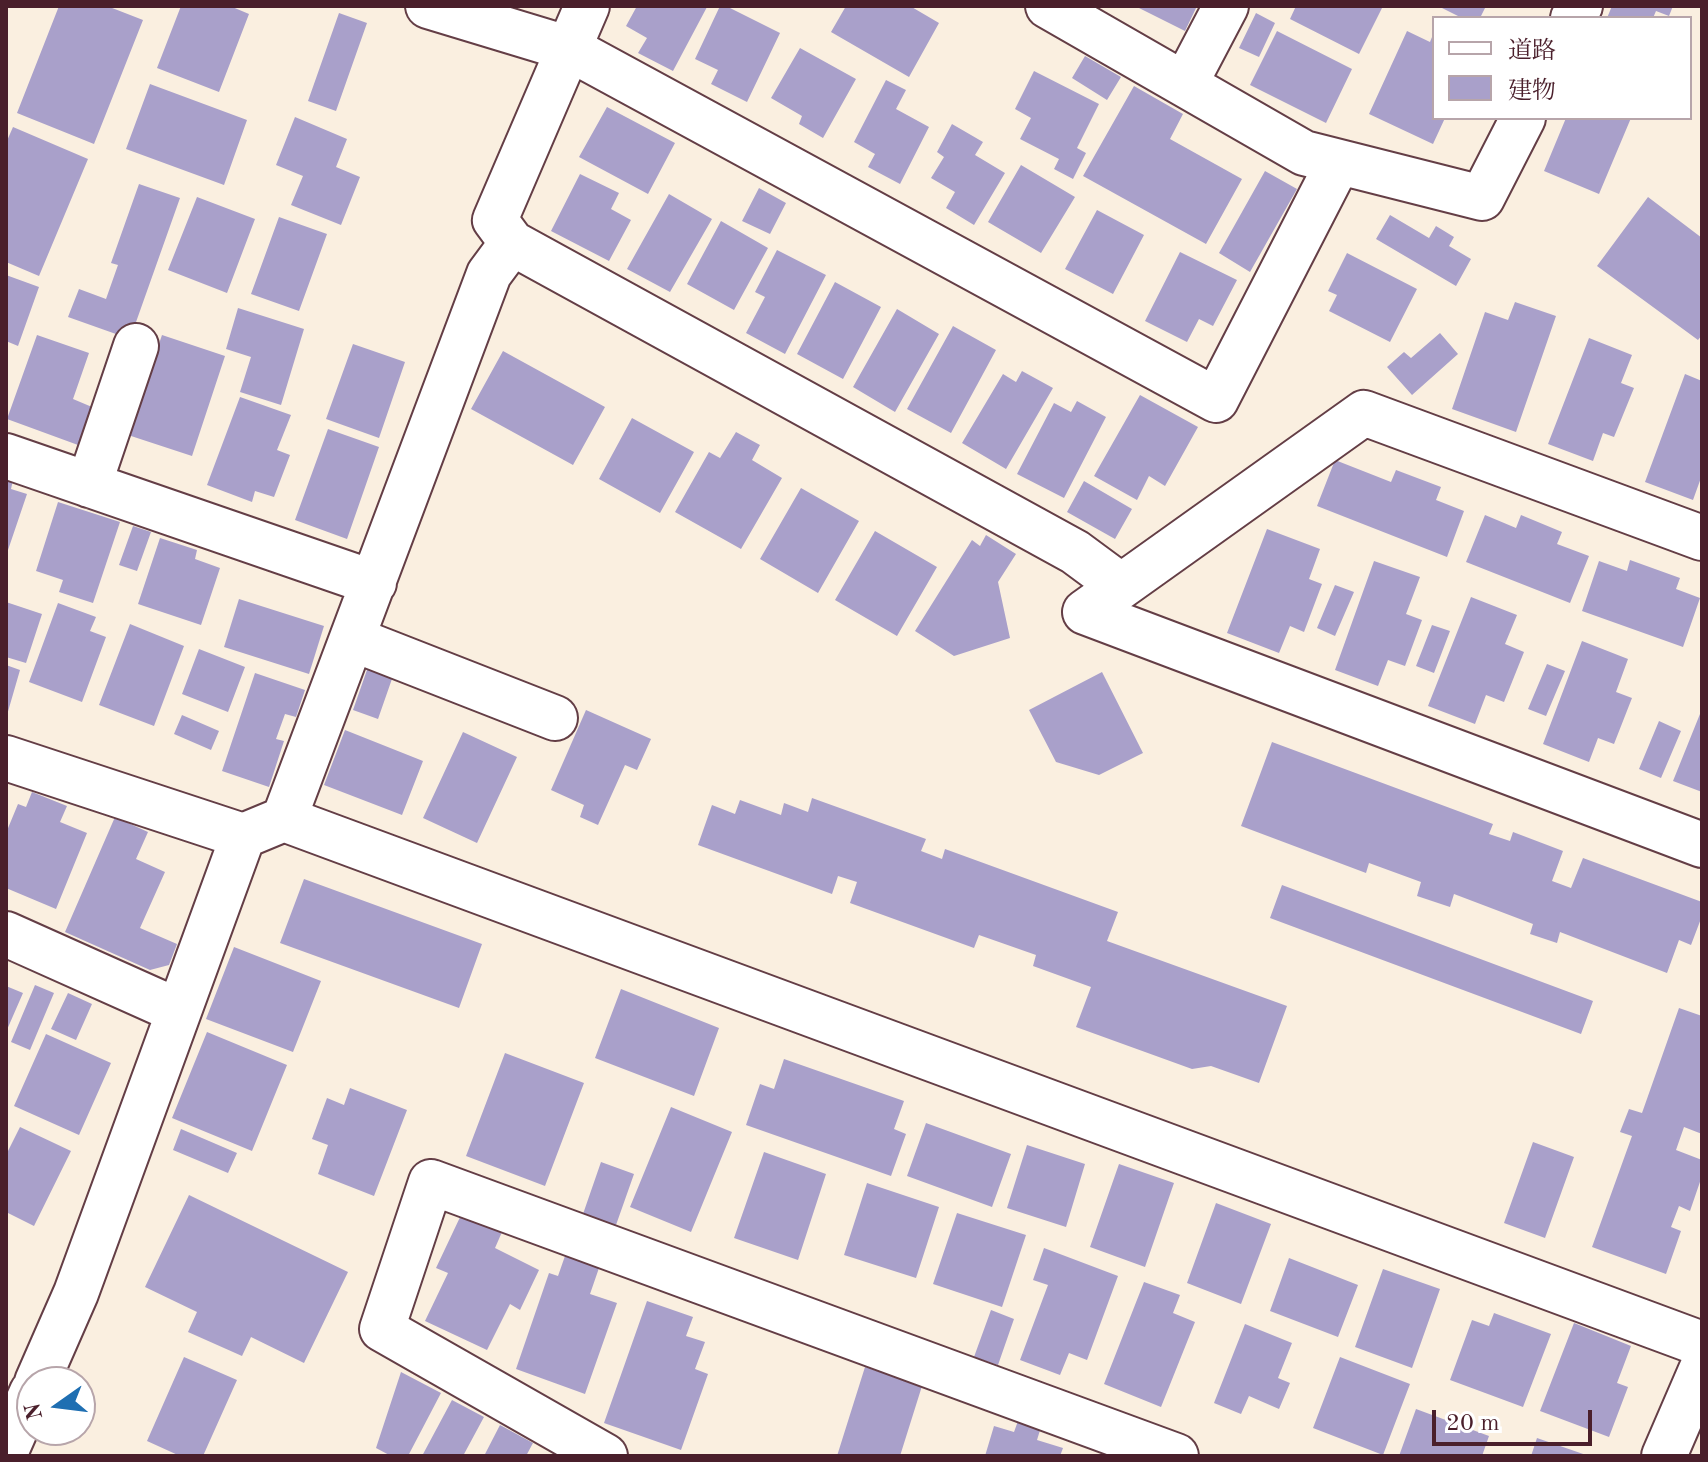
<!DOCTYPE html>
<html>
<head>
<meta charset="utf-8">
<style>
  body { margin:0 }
  #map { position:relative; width:1708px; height:1462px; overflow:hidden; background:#faefe0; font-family:"Old Standard TT","Noto Serif JP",serif }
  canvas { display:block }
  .frame { position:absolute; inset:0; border:8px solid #4a1f2b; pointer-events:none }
  .legend { position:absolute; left:1432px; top:16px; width:260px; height:104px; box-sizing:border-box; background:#fff; border:2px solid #b7a5aa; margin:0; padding:10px 14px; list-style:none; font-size:24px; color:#4a1f2b }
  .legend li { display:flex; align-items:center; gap:16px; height:40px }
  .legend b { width:40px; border:2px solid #b7a5aa }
  .north { position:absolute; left:16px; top:1366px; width:80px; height:80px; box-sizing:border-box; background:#fff; border:2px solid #b7a5aa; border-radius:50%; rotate:256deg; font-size:22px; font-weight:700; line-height:32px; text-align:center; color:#4a1f2b }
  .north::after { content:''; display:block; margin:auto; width:28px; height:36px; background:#1f6fb2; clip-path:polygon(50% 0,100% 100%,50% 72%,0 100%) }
  .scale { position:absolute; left:1432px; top:1410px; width:160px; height:36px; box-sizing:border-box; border:4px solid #4a1f2b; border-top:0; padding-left:10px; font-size:24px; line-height:28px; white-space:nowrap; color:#4a1f2b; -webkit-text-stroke:6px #fff; paint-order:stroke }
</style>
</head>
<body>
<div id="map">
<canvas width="1708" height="1462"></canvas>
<div class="frame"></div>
<ul class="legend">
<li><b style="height:10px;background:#fff"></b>道路</li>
<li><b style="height:22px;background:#a9a0ca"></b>建物</li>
</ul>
<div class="north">N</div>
<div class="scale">20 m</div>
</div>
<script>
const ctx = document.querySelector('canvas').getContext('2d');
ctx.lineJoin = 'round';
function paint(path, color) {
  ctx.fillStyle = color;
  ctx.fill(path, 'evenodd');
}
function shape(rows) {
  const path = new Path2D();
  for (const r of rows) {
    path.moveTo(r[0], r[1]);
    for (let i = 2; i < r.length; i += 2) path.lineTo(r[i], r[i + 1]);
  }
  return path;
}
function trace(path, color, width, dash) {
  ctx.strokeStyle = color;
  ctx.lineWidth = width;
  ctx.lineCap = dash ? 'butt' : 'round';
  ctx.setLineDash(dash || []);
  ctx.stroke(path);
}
paint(shape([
  [59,6,107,6,143,20,94,144,17,113],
  [181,6,230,6,249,14,219,92,157,68],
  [637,6,707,7,673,71,638,53,647,38,626,26],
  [720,6,726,6,780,33,747,102,711,84,718,70,695,59],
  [846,6,910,6,939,23,909,77,831,32],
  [1135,6,1197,6,1185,31],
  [1296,6,1383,6,1359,54,1290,19],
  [1438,6,1486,6,1480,18,1462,18],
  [1612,6,1673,6,1669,16,1656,11,1653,18,1607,18],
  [339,13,367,23,336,111,308,101],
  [1256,13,1275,23,1259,57,1239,48],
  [1277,31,1352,69,1326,123,1250,85],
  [1407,31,1430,42,1434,32,1434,118,1445,118,1433,144,1369,114],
  [800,48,856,79,823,138,799,124,802,116,771,98],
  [1085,56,1121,77,1107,100,1072,78],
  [1034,71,1099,104,1077,148,1086,153,1073,179,1054,169,1059,159,1020,139,1031,118,1015,109],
  [886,80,906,90,896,109,929,127,900,184,868,167,875,154,854,142],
  [150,84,247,120,224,185,126,149],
  [1134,86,1183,114,1170,139,1242,179,1206,244,1083,176],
  [607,107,675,143,648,194,579,157],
  [295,117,347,139,336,167,360,177,341,225,291,205,303,176,276,165],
  [1566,118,1631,118,1599,194,1544,171],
  [952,124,983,142,975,155,1005,173,974,225,946,208,955,192,931,178,944,157,937,152],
  [13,127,88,159,39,276,6,262,6,143],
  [1021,165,1075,197,1041,253,988,222],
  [1265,171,1297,189,1250,272,1219,253],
  [580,174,619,193,611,209,631,220,609,261,551,231],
  [139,184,180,198,130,339,68,317,79,289,106,299,118,265,111,263],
  [759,188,786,203,770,234,742,221],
  [669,194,712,219,670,292,627,269],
  [197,197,255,219,227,293,168,270],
  [1648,197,1702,238,1702,335,1698,340,1597,266],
  [1097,210,1144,235,1113,294,1065,269],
  [1390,215,1429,238,1436,226,1454,237,1449,246,1471,259,1456,286,1376,239],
  [279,217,327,234,299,311,251,294],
  [721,221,768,248,734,310,687,284],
  [777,250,826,275,785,354,746,333,765,297,755,292],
  [1180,252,1237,280,1213,326,1199,319,1187,342,1145,321],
  [1347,253,1417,289,1390,342,1329,311,1337,295,1328,291],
  [6,275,39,287,18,346,6,341],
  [835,282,881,307,843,379,797,354],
  [1515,302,1556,316,1516,432,1452,409,1485,312,1508,320],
  [238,308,304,329,281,405,240,392,251,357,226,349],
  [897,309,939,334,895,412,853,387],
  [953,326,996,350,951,433,907,409],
  [1440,333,1458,354,1412,395,1387,367,1404,352,1411,358],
  [37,335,89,353,73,399,92,407,78,445,7,419],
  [162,335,225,356,192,456,128,435],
  [1589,338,1632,355,1621,383,1634,388,1614,437,1603,433,1593,461,1548,444],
  [353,344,405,362,379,438,326,419],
  [503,351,605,407,573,465,471,409],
  [1022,371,1053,388,1006,469,962,443,1003,374,1016,382],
  [1685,374,1702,381,1702,475,1693,500,1645,482],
  [1140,395,1198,427,1165,486,1149,476,1137,500,1094,476],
  [240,397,291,415,277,450,290,455,274,497,255,491,252,502,207,485],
  [1077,401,1106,417,1064,498,1017,474,1054,403,1071,412],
  [632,418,694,452,660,513,599,479],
  [328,429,379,447,347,539,295,520],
  [736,432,760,445,752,460,782,478,741,549,675,512,709,452,720,458],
  [1335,460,1391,482,1396,470,1441,487,1436,500,1464,511,1447,557,1317,506],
  [6,477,13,480,11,489,27,494,7,553],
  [1084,481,1132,509,1115,539,1067,512],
  [801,488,859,521,818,593,760,559],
  [58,502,120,522,93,603,59,592,63,580,36,571],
  [1485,515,1516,528,1521,515,1562,532,1557,544,1589,556,1570,603,1466,562],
  [133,526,151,532,137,571,119,565],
  [1267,529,1320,549,1309,579,1322,584,1304,632,1290,626,1279,653,1227,633],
  [875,531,937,567,897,636,835,600],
  [986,535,1016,554,998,582,1010,638,954,656,915,631,972,540,980,546],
  [160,538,197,550,195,559,220,568,201,625,138,604],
  [1630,560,1680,578,1676,589,1700,598,1683,647,1582,611,1599,561,1627,571],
  [1374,561,1420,577,1406,614,1422,620,1405,666,1388,660,1378,686,1335,670],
  [1335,585,1354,592,1335,636,1317,628],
  [1471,597,1517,615,1505,644,1524,652,1504,702,1486,695,1475,724,1428,706],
  [239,599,324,626,309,674,224,647],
  [6,602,42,614,26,663,6,657],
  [58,603,96,617,90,631,106,637,82,702,29,682],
  [130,624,184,646,154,726,99,705],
  [1432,625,1450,631,1434,673,1416,666],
  [1582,641,1628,659,1616,692,1632,698,1614,744,1598,738,1589,762,1543,744],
  [199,649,245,667,228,712,182,694],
  [1547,664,1565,671,1546,716,1528,709],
  [6,665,20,670,7,715,6,714],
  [368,667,393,676,378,719,353,710],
  [1102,672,1143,753,1099,775,1056,762,1029,710],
  [255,673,305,690,296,717,285,714,276,739,284,741,269,787,222,771],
  [1702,709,1702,792,1673,781],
  [586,710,651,739,637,770,625,765,598,825,580,817,584,805,551,790],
  [182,715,219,731,211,750,174,734],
  [1659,721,1681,731,1661,778,1639,769],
  [345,730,423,761,402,815,324,785],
  [463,732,517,757,477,843,423,818],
  [1272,742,1493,824,1489,834,1510,841,1513,832,1563,851,1552,881,1571,888,1583,858,1702,902,1702,916,1691,945,1679,940,1667,973,1560,932,1557,943,1530,934,1533,924,1454,894,1450,907,1417,896,1421,882,1369,863,1366,873,1241,826],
  [32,792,67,806,60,822,87,833,56,909,6,888,6,833,18,804,26,807],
  [812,798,926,839,921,851,942,859,945,849,1118,912,1107,941,1287,1006,1259,1083,1211,1066,1192,1069,1076,1027,1091,987,1033,966,1036,955,979,935,974,948,850,903,857,882,838,876,832,894,698,845,712,805,735,814,740,800,781,815,784,803,808,812],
  [115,817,148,832,136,859,165,872,140,928,177,944,169,965,150,970,65,932],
  [304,879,482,944,459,1008,280,943],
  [1282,885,1593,1001,1581,1034,1270,918],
  [234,947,321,981,293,1052,206,1019],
  [35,985,54,993,30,1050,11,1042],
  [6,986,23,993,6,1032],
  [621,989,719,1028,694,1096,595,1058],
  [68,993,92,1004,76,1040,51,1029],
  [1679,1008,1702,1016,1702,1134,1684,1127,1676,1150,1702,1160,1702,1176,1690,1211,1679,1206,1671,1227,1681,1231,1666,1274,1592,1247,1632,1136,1620,1132,1629,1109,1642,1113],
  [207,1032,287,1065,252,1151,172,1118],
  [46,1034,111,1063,79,1135,14,1106],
  [505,1053,584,1083,545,1186,466,1156],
  [784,1059,904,1101,894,1129,906,1134,891,1176,746,1125,760,1084,774,1089],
  [350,1088,407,1110,374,1196,318,1174,328,1145,312,1139,327,1098,344,1105],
  [671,1107,732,1132,691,1232,630,1207],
  [926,1123,1011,1154,992,1207,907,1176],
  [20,1127,71,1151,34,1226,6,1212,6,1155],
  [181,1129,237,1153,228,1173,173,1150],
  [1533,1142,1574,1157,1545,1238,1504,1223],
  [1027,1145,1085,1164,1066,1227,1007,1208],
  [764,1152,826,1174,798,1260,734,1238],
  [601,1162,634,1174,616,1225,583,1214],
  [1119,1164,1174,1183,1145,1267,1090,1247],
  [867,1183,939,1207,916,1278,844,1255],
  [189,1195,348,1272,304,1363,251,1337,242,1356,188,1332,197,1312,145,1287],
  [1216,1203,1271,1224,1241,1304,1187,1283],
  [462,1213,502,1232,495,1248,539,1270,520,1310,510,1304,487,1350,425,1321,448,1273,436,1268],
  [957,1213,1026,1235,1002,1307,933,1284],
  [1044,1248,1118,1276,1087,1360,1069,1353,1060,1375,1020,1360,1048,1285,1033,1280],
  [565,1256,599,1268,590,1294,617,1303,585,1394,516,1369,549,1273,558,1276],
  [1289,1258,1358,1285,1338,1337,1270,1311],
  [1383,1269,1440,1289,1412,1368,1355,1347],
  [1144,1282,1180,1295,1173,1313,1195,1322,1161,1407,1104,1384],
  [647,1301,693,1317,686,1336,705,1342,695,1369,708,1374,681,1450,604,1423],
  [991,1310,1014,1319,998,1365,974,1357],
  [1494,1313,1551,1334,1523,1407,1450,1380,1472,1320,1489,1326],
  [1574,1323,1631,1346,1617,1383,1628,1387,1609,1437,1540,1411],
  [1245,1324,1292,1343,1278,1378,1290,1383,1279,1409,1249,1396,1241,1414,1214,1403],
  [184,1357,237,1380,203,1456,180,1456,147,1441],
  [1340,1357,1410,1384,1383,1455,1313,1428],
  [865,1367,922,1386,900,1456,837,1456],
  [401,1372,441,1393,408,1456,391,1456,376,1448],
  [452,1400,484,1417,463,1456,422,1456],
  [1416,1409,1489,1436,1482,1456,1399,1456],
  [1018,1421,1041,1427,1037,1440,1063,1448,1060,1456,985,1456,994,1426,1014,1432],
  [500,1425,533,1443,526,1456,484,1456],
  [1537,1438,1589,1456,1531,1456]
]), '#a9a0ca');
const minor = shape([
  [428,6,570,49,1216,400,1338,163],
  [1048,6,1304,153,1482,198,1523,118],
  [1573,18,1580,6],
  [1185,84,1226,6],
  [512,243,1075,552,1121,586],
  [6,456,374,583],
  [89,485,136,346],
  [1702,538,1364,413,1085,612,1702,845],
  [353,639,555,718],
  [6,758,243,836],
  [284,819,1702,1344],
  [6,934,178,1011],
  [37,1382,76,1293,243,836,284,819,489,274,512,243,495,220,587,6],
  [6,1451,32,1392],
  [605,1456,382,1329,431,1182,1176,1456],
  [1664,1456,1702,1368]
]);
trace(minor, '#643e46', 48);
trace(minor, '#fff', 44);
</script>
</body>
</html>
